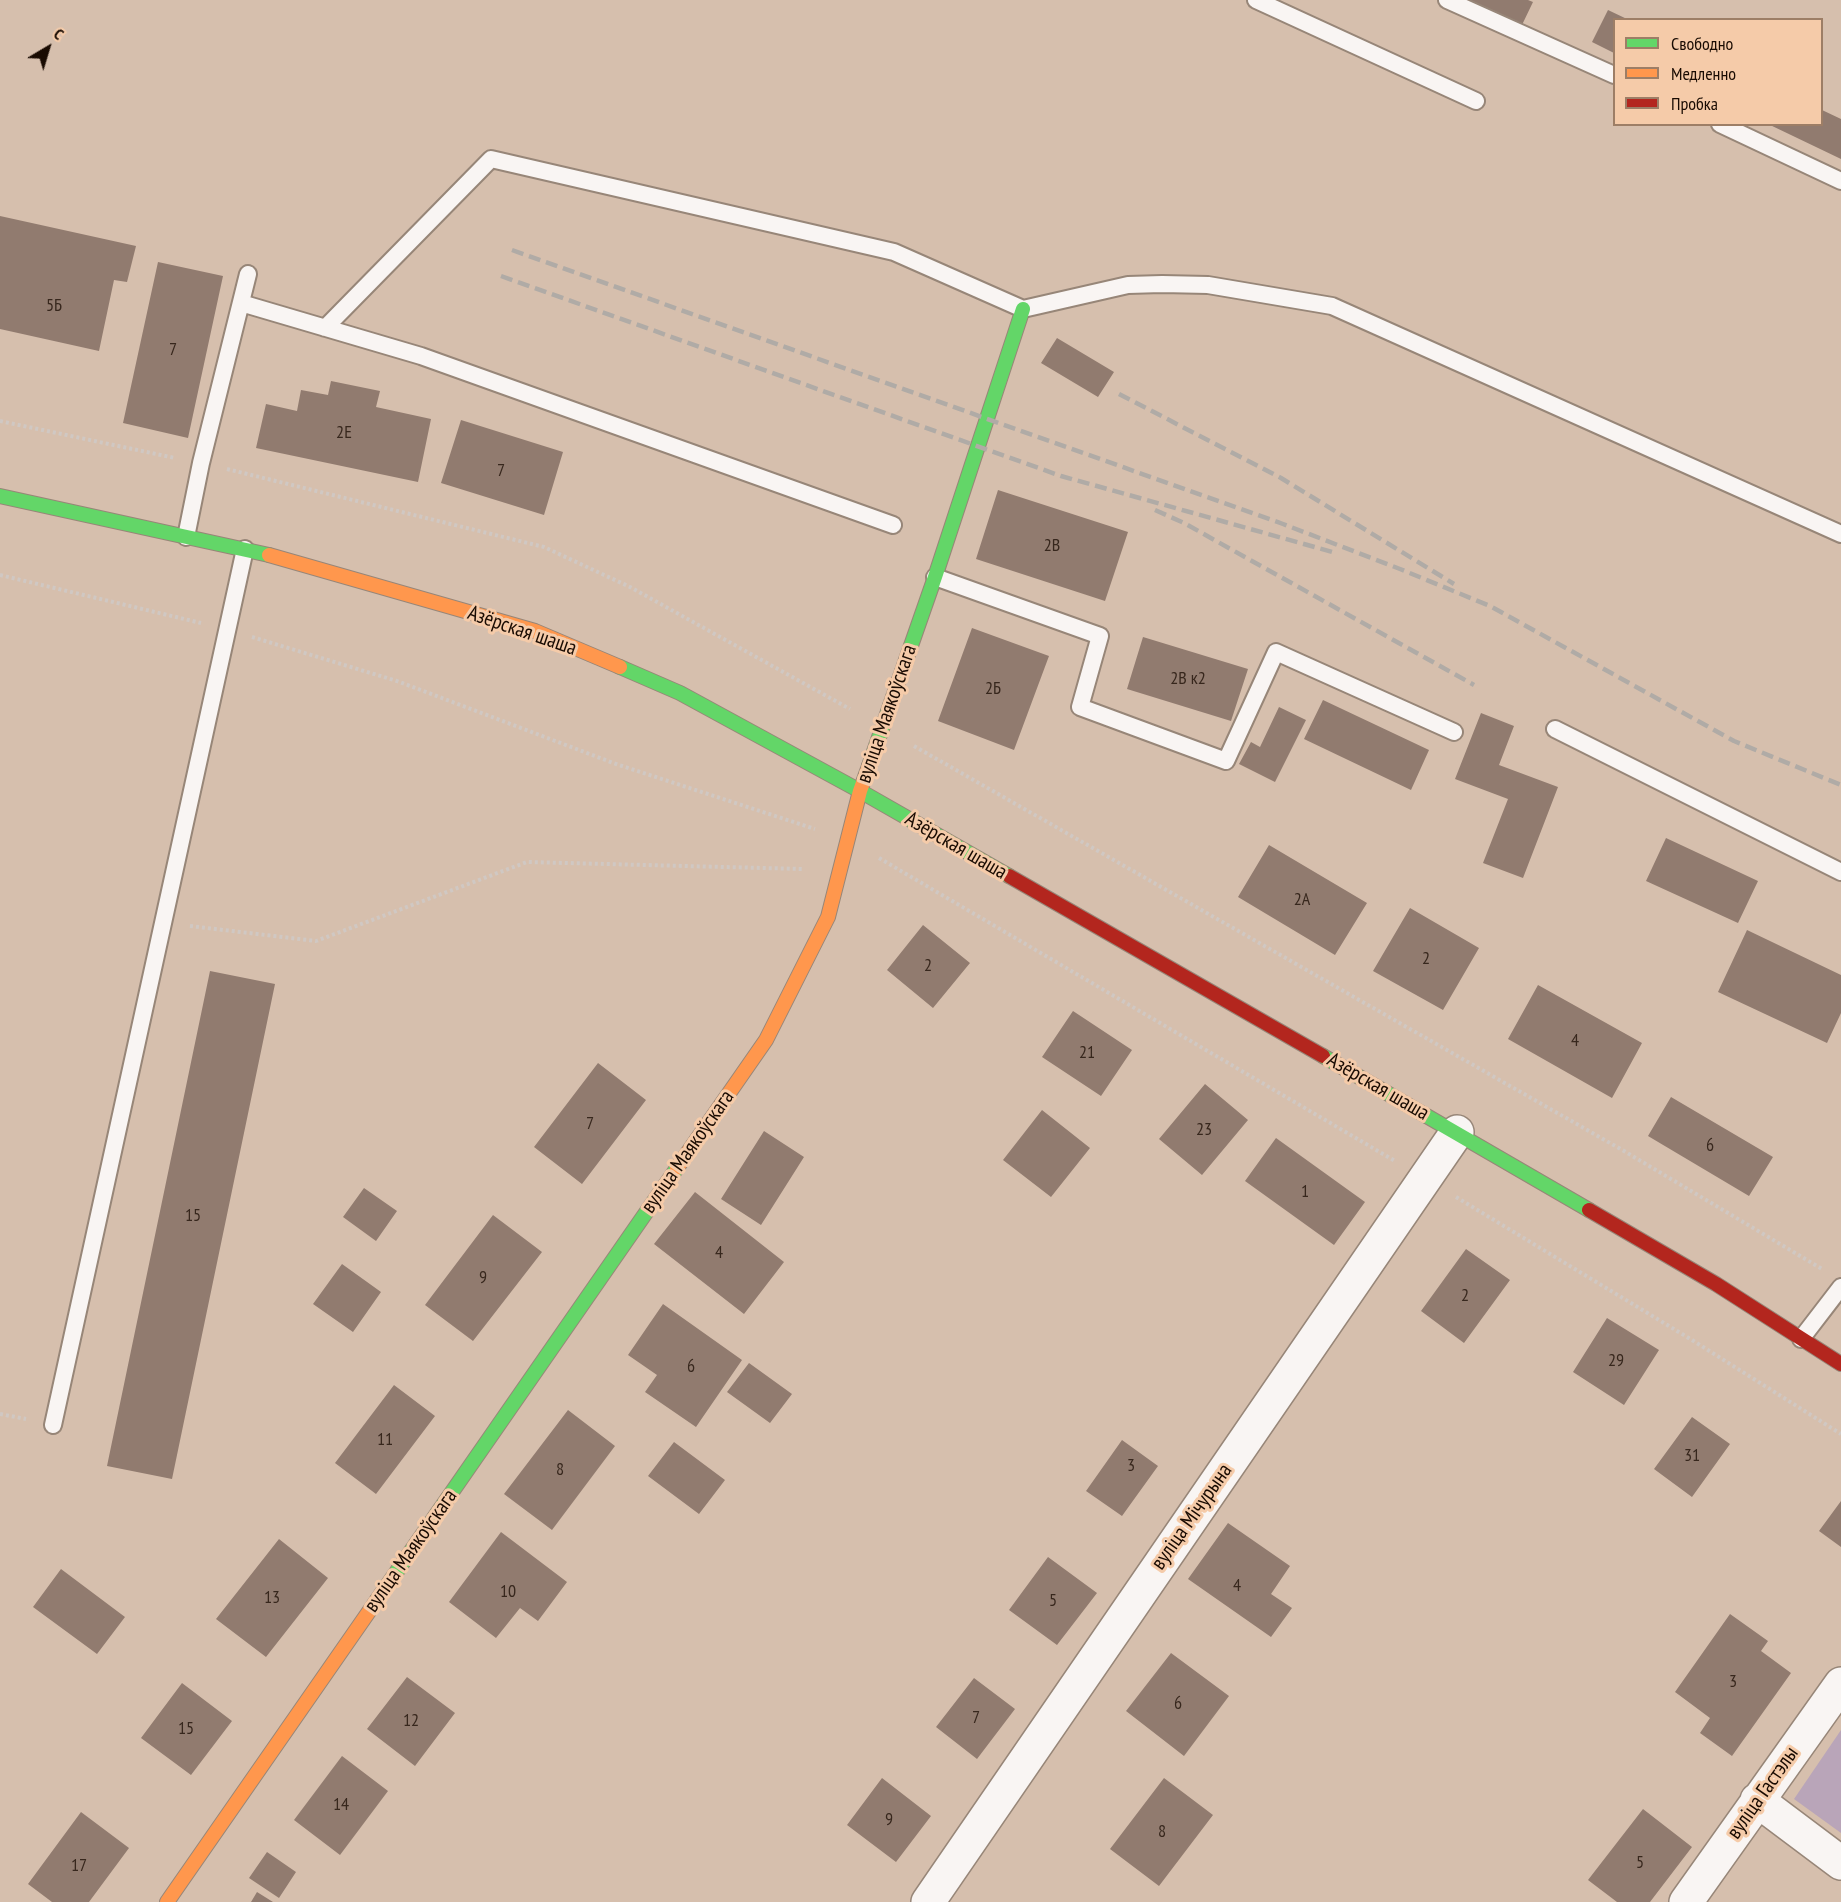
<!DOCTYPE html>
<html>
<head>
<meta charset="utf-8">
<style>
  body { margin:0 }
  #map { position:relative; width:1841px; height:1902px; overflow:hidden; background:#d6bfad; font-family:"PT Sans Narrow",sans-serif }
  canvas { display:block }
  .legend { position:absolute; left:1613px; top:18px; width:210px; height:108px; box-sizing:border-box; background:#f5cba9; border:2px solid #9d7e66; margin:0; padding:8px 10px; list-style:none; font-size:18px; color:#190b02 }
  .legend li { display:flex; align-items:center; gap:12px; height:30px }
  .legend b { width:30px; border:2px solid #9d7e66 }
  .north { position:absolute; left:18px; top:18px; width:60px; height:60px; -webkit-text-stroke:4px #f5cba9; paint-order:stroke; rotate:38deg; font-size:16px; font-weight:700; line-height:24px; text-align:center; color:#190b02 }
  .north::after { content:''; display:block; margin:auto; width:21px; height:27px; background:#190b02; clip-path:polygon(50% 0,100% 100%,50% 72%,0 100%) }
</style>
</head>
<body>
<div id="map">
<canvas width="1841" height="1902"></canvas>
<ul class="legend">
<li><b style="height:8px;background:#63d668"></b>Свободно</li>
<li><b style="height:8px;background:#ff974d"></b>Медленно</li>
<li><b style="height:8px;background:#b3261e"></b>Пробка</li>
</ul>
<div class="north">С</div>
</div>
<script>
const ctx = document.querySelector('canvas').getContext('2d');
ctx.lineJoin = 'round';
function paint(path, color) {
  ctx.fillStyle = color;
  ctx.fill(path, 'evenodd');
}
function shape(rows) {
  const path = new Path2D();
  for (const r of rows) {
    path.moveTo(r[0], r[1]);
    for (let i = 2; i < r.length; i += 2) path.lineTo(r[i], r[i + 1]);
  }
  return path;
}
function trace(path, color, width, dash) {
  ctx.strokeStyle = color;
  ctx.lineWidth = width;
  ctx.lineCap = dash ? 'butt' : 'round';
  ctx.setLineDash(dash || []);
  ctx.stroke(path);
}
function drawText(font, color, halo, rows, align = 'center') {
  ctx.font = font + ' "PT Sans Narrow",sans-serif';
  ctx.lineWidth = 6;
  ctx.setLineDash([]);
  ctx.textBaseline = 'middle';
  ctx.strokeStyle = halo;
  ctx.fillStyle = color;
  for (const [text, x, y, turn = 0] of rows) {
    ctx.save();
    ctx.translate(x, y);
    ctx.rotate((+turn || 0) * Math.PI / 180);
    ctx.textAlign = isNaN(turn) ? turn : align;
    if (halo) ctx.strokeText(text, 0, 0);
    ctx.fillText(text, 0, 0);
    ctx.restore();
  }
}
paint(shape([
  [1841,1730,1841,1833,1794,1799]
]), '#b9a5b9');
paint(shape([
  [1463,0,1528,0,1533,2,1521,27],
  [1608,10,1629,20,1614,20,1614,53,1592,42],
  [1822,110,1841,119,1841,159,1768,124,1822,124],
  [0,216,136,246,127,282,114,280,99,351,0,329],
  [158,262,223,276,188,438,123,423],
  [1057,338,1114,372,1098,397,1041,363],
  [331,381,380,391,376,407,431,419,418,482,256,448,266,404,297,411,301,390,328,395],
  [461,420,563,452,544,515,441,483],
  [998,490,1128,532,1105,601,976,559],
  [972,628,1049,656,1014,750,938,721],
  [1143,637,1248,669,1231,721,1127,689],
  [1323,700,1429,750,1411,790,1304,739],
  [1279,707,1306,720,1275,782,1239,764,1251,742,1260,747],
  [1481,713,1514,726,1499,765,1558,787,1523,878,1483,863,1508,799,1455,779],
  [1666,838,1758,881,1738,923,1646,881],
  [1269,845,1367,903,1335,955,1238,897],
  [1410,908,1479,948,1443,1010,1373,971],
  [923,925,970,963,933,1008,887,970],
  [1747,930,1841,975,1841,1013,1827,1043,1718,992],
  [210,971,275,984,172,1479,107,1466],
  [1538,985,1642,1043,1612,1098,1508,1039],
  [1073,1011,1132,1050,1101,1096,1042,1057],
  [598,1063,646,1100,582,1184,534,1147],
  [1205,1084,1248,1120,1202,1175,1159,1139],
  [1671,1097,1773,1157,1749,1196,1648,1136],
  [1042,1110,1090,1148,1051,1197,1003,1160],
  [764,1131,804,1157,761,1225,721,1199],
  [1276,1138,1365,1202,1334,1245,1245,1181],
  [364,1188,397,1211,376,1241,343,1217],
  [695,1192,784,1262,744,1314,654,1244],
  [493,1215,542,1252,473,1341,425,1305],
  [1466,1249,1510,1280,1464,1343,1421,1311],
  [342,1264,381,1292,353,1332,313,1304],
  [663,1304,742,1360,696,1427,645,1392,657,1375,628,1355],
  [1607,1318,1659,1350,1624,1405,1573,1372],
  [749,1363,792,1394,770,1423,727,1392],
  [394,1385,435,1416,376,1494,335,1463],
  [568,1410,615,1446,552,1530,504,1494],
  [1692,1417,1730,1444,1692,1497,1654,1469],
  [1122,1440,1158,1466,1122,1516,1086,1491],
  [674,1442,725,1480,699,1514,648,1476],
  [1841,1501,1841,1547,1819,1531],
  [1228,1523,1290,1566,1271,1594,1292,1608,1271,1637,1188,1579],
  [501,1532,567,1582,538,1621,520,1608,496,1638,449,1602],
  [279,1539,328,1578,266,1657,216,1619],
  [1048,1557,1097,1593,1057,1645,1009,1610],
  [61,1569,125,1617,97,1654,33,1607],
  [1730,1614,1768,1641,1761,1651,1791,1673,1732,1756,1700,1733,1710,1718,1675,1692],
  [1171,1653,1229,1696,1184,1756,1126,1711],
  [407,1677,455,1713,415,1766,367,1729],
  [974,1678,1015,1709,977,1759,936,1727],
  [182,1683,232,1721,191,1775,141,1738],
  [342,1756,388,1791,340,1855,294,1820],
  [882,1778,931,1816,896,1862,847,1825],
  [1164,1778,1213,1815,1159,1886,1110,1849],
  [1643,1809,1692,1847,1650,1902,1617,1902,1588,1880],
  [81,1812,129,1848,89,1902,52,1902,28,1884],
  [267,1852,296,1872,279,1898,249,1878],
  [257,1892,273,1902,251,1902]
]), '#917b6f');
const lane = shape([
  [1256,0,1476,101],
  [1447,0,1614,75],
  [1720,124,1841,181],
  [241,303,421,356,893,525],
  [325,328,491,159,894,252,1023,309,1128,285,1162,284,1208,285,1332,306,1841,534],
  [186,537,201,463,248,274],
  [935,577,1100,636,1080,707,1226,761,1276,652,1454,732],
  [1555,729,1841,872],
  [1801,1339,1841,1287],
  [53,1425,245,549]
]);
const street = shape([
  [1757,1800,1841,1863],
  [928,1902,1457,1132],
  [1686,1902,1841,1684]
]);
const fast = shape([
  [0,496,269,555],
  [620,667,680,693,860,791,1009,876],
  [869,766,935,577,1023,309],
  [1323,1056,1589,1210],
  [377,1600,677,1168]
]);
const slow = shape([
  [269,555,535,631,620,667],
  [677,1168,766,1040,828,917,860,791,869,766],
  [167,1902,377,1600]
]);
const jam = shape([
  [1009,876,1323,1056],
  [1589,1210,1716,1284,1841,1364]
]);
trace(lane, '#978678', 20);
trace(street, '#978678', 36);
trace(fast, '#978678', 16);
trace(slow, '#978678', 16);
trace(jam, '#978678', 16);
trace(shape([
  [0,421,175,458],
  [227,469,544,547,630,587,850,709],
  [0,575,201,623],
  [252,637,397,681,616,764,815,829],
  [914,746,1624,1151,1822,1269],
  [879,858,1395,1161],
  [190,926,316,941,527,862,803,869],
  [1456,1197,1692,1340,1841,1434],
  [0,1414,26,1419]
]), '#d0c8c3', 4, [3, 3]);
trace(lane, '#f9f5f3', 16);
trace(street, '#f9f5f3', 33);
trace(fast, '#63d668', 14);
trace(slow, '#ff974d', 14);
trace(jam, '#b3261e', 14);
trace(shape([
  [512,250,1283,524,1400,569,1490,606,1734,741,1841,785],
  [501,276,1061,476,1336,553],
  [1119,394,1281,478,1454,584],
  [1155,510,1184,523,1474,685]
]), '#b0aba6', 4.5, [12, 6]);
drawText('18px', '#37271d', null, [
  ["5Б",54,306],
  ["7",173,350],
  ["2Е",344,433],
  ["7",501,471],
  ["2В",1052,546],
  ["2В к2",1188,679],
  ["2Б",993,689],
  ["2А",1302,900],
  ["2",1426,959],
  ["2",928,966],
  ["4",1575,1041],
  ["21",1087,1053],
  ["7",590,1124],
  ["23",1204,1130],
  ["6",1710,1146],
  ["1",1305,1192],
  ["15",193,1216],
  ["4",719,1253],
  ["9",483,1278],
  ["2",1465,1296],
  ["29",1616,1361],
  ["6",691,1367],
  ["11",385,1440],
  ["31",1692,1456],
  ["3",1131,1466],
  ["8",560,1470],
  ["4",1237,1586],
  ["10",508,1592],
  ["13",272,1598],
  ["5",1053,1601],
  ["3",1733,1682],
  ["6",1178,1704],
  ["7",976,1718],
  ["12",411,1721],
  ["15",186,1729],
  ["14",341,1805],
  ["9",889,1820],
  ["8",1162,1832],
  ["5",1640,1863],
  ["17",79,1866]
]);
drawText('21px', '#190b02', '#f5cba9', [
  ["Азёрская шаша",522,631,19],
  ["вуліца Маякоўскага",887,714,-71],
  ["Азёрская шаша",956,846,30],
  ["Азёрская шаша",1378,1087,30],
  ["вуліца Маякоўскага",688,1152,-55],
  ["вуліца Мічурына",1192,1517,-55],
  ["вуліца Маякоўскага",411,1551,-55],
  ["вуліца Гастэлы",1763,1793,-55]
]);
</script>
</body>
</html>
